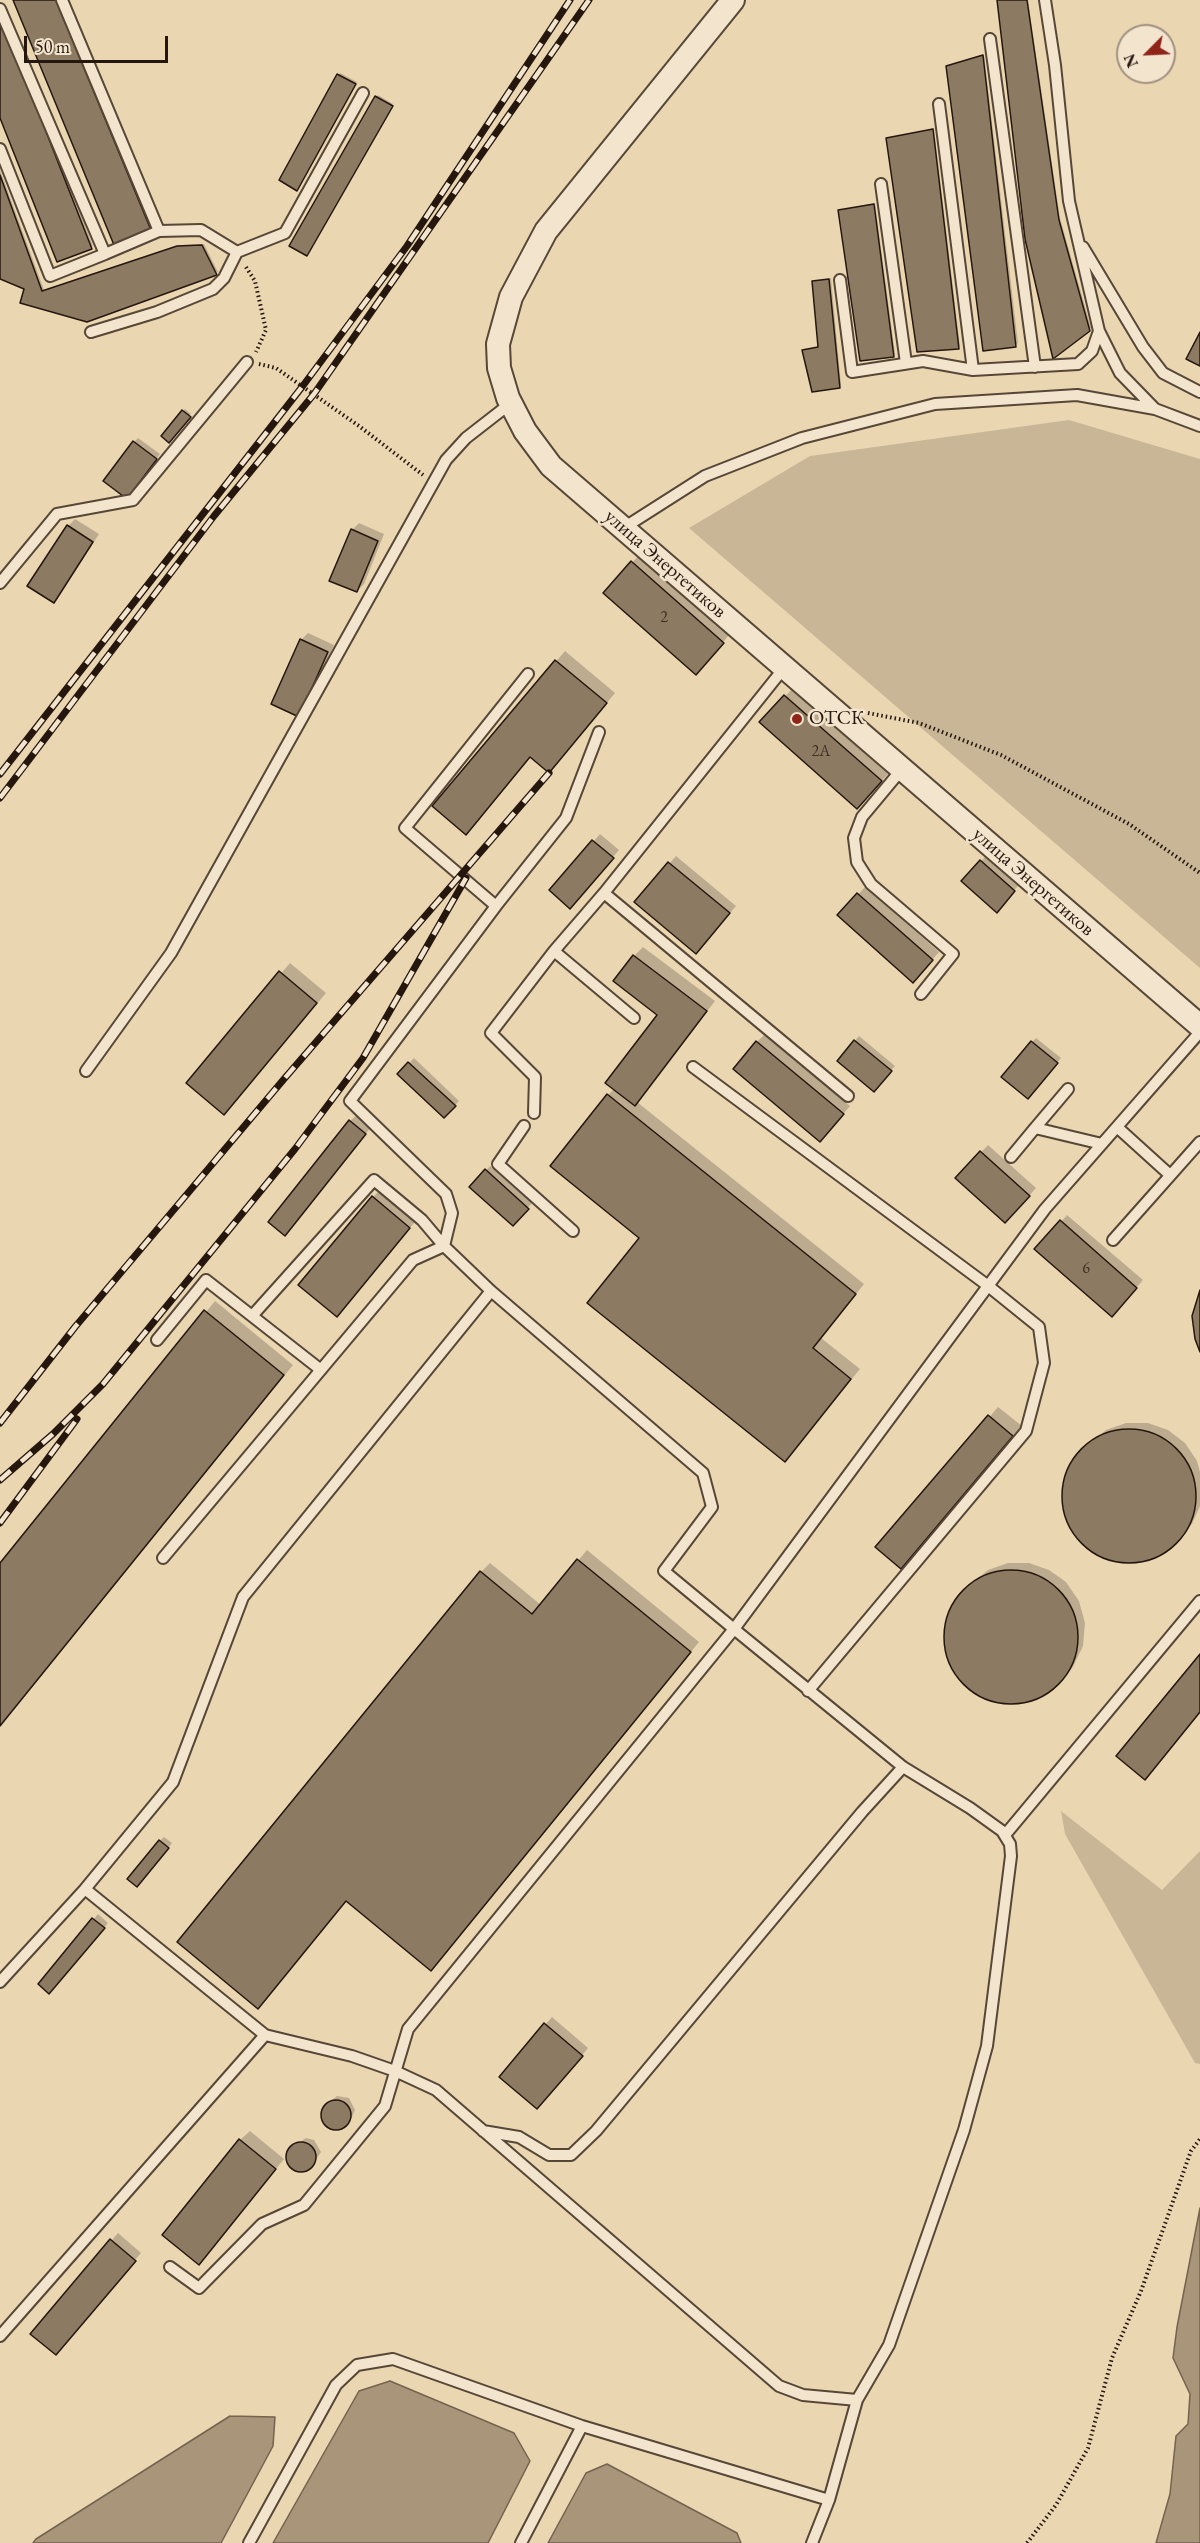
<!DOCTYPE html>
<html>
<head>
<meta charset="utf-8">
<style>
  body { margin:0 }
  #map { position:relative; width:1200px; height:2543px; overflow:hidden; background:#ebd6b2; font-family:"EB Garamond",serif }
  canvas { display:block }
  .north { position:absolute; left:1116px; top:24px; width:60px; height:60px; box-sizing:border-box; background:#f2e4cd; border:2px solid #a09281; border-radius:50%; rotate:246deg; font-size:16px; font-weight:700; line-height:24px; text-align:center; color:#25170e }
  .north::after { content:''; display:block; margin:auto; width:21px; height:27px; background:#8f2418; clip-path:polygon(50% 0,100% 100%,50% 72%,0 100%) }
  .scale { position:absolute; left:24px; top:36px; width:144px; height:27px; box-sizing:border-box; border:3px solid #25170e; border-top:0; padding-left:8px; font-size:18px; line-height:21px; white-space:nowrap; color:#25170e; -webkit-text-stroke:4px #f2e4cd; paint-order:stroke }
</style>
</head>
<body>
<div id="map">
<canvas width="1200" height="2543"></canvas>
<div class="north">N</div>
<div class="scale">50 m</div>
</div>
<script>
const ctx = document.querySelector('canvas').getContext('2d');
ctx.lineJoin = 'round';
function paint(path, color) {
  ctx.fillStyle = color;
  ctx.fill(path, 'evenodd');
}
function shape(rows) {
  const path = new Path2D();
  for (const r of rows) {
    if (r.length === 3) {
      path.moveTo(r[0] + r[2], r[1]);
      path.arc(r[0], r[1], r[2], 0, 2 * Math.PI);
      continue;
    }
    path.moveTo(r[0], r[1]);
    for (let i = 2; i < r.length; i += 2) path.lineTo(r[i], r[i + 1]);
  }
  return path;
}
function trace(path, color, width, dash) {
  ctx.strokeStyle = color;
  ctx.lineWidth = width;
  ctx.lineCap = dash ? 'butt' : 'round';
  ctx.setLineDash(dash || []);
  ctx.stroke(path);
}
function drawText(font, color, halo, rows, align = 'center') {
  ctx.font = font + ' "EB Garamond",serif';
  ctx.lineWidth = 5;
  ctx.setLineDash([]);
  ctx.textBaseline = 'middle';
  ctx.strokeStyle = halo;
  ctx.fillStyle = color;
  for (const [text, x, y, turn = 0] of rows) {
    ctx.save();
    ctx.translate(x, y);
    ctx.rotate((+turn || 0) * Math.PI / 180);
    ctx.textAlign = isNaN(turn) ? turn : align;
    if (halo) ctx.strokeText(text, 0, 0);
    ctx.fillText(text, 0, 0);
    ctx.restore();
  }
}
paint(shape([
  [1069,420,1200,459,1200,968,689,528,810,456],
  [1061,1811,1162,1890,1200,1851,1200,2064,1195,2063,1065,1834]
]), '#c9b696');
const water = shape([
  [1200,2208,1200,2543,1156,2543,1170,2494,1176,2436,1188,2424,1190,2394,1173,2358,1177,2327,1200,2208],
  [390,2381,514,2433,530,2461,488,2543,273,2543,359,2391,390,2381],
  [230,2416,275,2417,273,2446,221,2543,33,2543,36,2539,230,2416],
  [607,2464,737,2533,741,2543,548,2543,586,2473,607,2464]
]);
paint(water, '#a8957a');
trace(water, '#74634f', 1.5);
paint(shape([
  [15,0,58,0,152,227,150,229],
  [999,0,1028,0,1060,218,1091,328,1054,356],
  [0,9,93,246,91,247,0,114],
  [984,55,1018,343,1016,345,948,66],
  [340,73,357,82,299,187,281,180],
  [378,95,393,104,308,253,291,245],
  [934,128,960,346,958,347,888,139],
  [0,170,44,290,180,245,204,244,218,272,87,320,0,277],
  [875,203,895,354,893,356,839,210],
  [831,278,841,385,839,387,804,350,820,346,813,282],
  [185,409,191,414,169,441,163,436],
  [138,438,160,454,131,492,134,442],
  [75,519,99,534,60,595,53,601,29,586,68,526],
  [359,523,384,534,364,584,357,591,352,530],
  [639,555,729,635,703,666,606,593],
  [308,633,334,645,305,708,301,640],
  [565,651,615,693,558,762,531,756,475,823,434,806],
  [792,689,888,774,864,800,762,722],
  [600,834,619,850,576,900,551,890],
  [676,856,736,906,703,945,636,902],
  [985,857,1018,886,996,910,963,881],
  [865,887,939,952,920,974,839,915],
  [643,947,715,1001,637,1102,864,1284,821,1338,860,1369,785,1460,641,1237,608,1095,614,1089,659,1015,634,956],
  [290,963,326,993,233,1104,188,1083],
  [764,1035,850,1106,827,1133,757,1042],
  [859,1036,895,1066,878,1086,839,1060],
  [1036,1038,1061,1058,1032,1093,1032,1042],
  [414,1058,459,1101,444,1116,399,1074],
  [357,1115,372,1126,291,1227,350,1121],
  [988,1145,1036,1188,1012,1215,957,1178],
  [490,1166,532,1203,517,1220,471,1187],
  [382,1188,418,1218,346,1306,373,1197],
  [1067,1215,1143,1280,1119,1308,1061,1222],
  [215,1301,293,1365,0,1726,0,1565],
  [998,1407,1022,1426,910,1558,878,1547],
  [1126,1423,1148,1423,1168,1430,1185,1443,1197,1461,1200,1472,1200,1506,1192,1524,1169,1548,1150,1558,1128,1562,1106,1557,1087,1546,1074,1530,1065,1510,1064,1489,1070,1468,1081,1451,1106,1430],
  [587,1550,699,1642,440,1959,481,1572,490,1563,541,1605],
  [1008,1563,1029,1563,1049,1570,1066,1582,1079,1601,1085,1623,1083,1646,1073,1667,1049,1691,1029,1701,1006,1703,984,1698,965,1685,952,1668,945,1648,945,1627,951,1607,963,1590,988,1570],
  [164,1837,172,1843,142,1881,160,1841],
  [98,1914,108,1923,54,1988,40,1983],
  [552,2017,588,2048,544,2101,501,2076],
  [337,2096,349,2098,355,2110,351,2119,338,2129,328,2127,323,2120,324,2107],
  [250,2131,284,2159,199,2263,240,2140],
  [306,2138,314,2140,321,2152,312,2166,303,2171,294,2169,287,2157,290,2149],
  [118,2233,141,2253,62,2346,33,2333]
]), '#0003');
const building = shape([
  [13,0,56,0,151,230,114,245,13,0],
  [997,0,1027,0,1059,220,1090,331,1053,359,1025,239,997,0],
  [0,14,92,249,57,262,0,118,0,14],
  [983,55,1016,347,983,351,946,66,983,55],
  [337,74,356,84,297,191,279,180,337,74],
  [375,96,393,106,307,256,289,246,375,96],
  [933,129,959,349,917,352,886,138,933,129],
  [0,175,42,291,177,246,202,245,217,275,87,322,20,303,24,289,0,279,0,175],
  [874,204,894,357,860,361,838,210,874,204],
  [829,279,840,388,812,392,802,350,818,347,812,281,829,279],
  [1200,332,1200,366,1186,359,1200,332],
  [182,410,191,417,169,443,161,436,182,410],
  [133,441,157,459,127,499,103,481,133,441],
  [67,525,93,542,54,603,27,586,67,525],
  [351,529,378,541,357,592,329,581,351,529],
  [631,561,724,643,696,675,603,593,631,561],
  [300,639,328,652,299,717,271,704,300,639],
  [555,660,607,703,549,773,530,757,466,835,432,806,555,660],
  [784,695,882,781,857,809,759,722,784,695],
  [592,840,614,858,570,909,549,890,592,840],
  [980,860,1015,891,997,913,961,881,980,860],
  [668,862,730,913,696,954,634,902,668,862],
  [857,893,933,960,913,983,837,915,857,893],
  [633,955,707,1011,635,1106,605,1083,657,1015,613,981,633,955],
  [279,971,317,1003,224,1115,186,1083,279,971],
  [854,1040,892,1071,874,1092,837,1061,854,1040],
  [756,1041,844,1114,820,1142,733,1069,756,1041],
  [1031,1041,1058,1063,1028,1099,1001,1077,1031,1041],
  [408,1062,456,1106,444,1118,397,1074,408,1062],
  [607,1094,856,1294,813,1348,851,1379,785,1462,587,1303,639,1238,550,1166,607,1094],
  [349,1120,366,1134,285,1236,268,1222,349,1120],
  [980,1151,1030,1196,1005,1223,955,1178,980,1151],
  [485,1169,529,1209,513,1226,469,1187,485,1169],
  [372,1196,410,1228,337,1317,298,1285,372,1196],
  [1060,1220,1137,1288,1112,1317,1034,1249,1060,1220],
  [1200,1290,1200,1352,1195,1339,1192,1316,1200,1290],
  [204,1310,284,1375,0,1726,0,1563,204,1310],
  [988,1415,1013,1436,901,1569,875,1547,988,1415],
  [1129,1496,67],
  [577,1559,691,1652,431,1971,346,1901,258,2009,177,1942,480,1571,532,1614,577,1559],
  [1011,1637,67],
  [1200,1654,1200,1712,1145,1780,1116,1756,1200,1654],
  [159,1840,169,1848,137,1887,127,1879,159,1840],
  [92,1918,105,1928,49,1994,38,1984,92,1918],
  [544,2023,583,2056,537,2109,499,2077,544,2023],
  [336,2115,15],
  [239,2139,276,2169,199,2265,162,2235,239,2139],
  [301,2157,15],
  [110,2239,136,2261,56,2355,30,2334,110,2239]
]);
paint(building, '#8c7a63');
trace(building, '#25170e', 1.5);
const service = shape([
  [62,0,159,231,105,254],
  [1045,0,1055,65,1069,201,1099,331,1120,373,1155,409],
  [0,9,105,254,50,276,0,149],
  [990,39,1035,367],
  [939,104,973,370],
  [881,184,906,363],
  [159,231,201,230,237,252,285,233,363,93],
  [1083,247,1143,347,1163,373,1200,392],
  [840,280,852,372,923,361,973,370,1078,364,1092,351,1099,331],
  [91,332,157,312,213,289,224,278,237,252],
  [625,527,705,476,802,438,935,404,1077,395,1155,409,1200,426],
  [0,583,57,514,133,500,247,362],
  [902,769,862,817,854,838,857,862,871,884,953,954,921,994],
  [604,893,848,1096],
  [496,906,405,828,528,674],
  [554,951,634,1018],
  [693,1067,987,1285,1039,1327,1044,1363,1026,1431,808,1691],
  [86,1071,171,953,446,460,466,438,511,403],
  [534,1113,535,1077,491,1033,554,951,604,893,784,668],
  [524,1126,498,1164,573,1231],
  [1117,1127,1170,1175],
  [1035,1128,1068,1089],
  [1011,1157,1035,1128,1102,1144],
  [1113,1240,1200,1142],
  [157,1340,206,1280,321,1370],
  [163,1558,413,1260,444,1246,422,1220,374,1180,252,1316],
  [1005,1835,1200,1601],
  [85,1889,265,2035,352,2056,395,2071,436,2090,779,2386,803,2395,857,2400],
  [0,1982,85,1889,173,1782,243,1597,491,1291],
  [483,2131,519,2137,549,2155,571,2155,596,2131,862,1812,903,1767],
  [170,2267,199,2288,262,2224,304,2205,385,2106,408,2029,734,1629,664,1571,712,1507,703,1473,491,1291,444,1246,452,1213,446,1194,350,1101,496,906,566,818,599,732],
  [0,2336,265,2035],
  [249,2543,336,2385,357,2365,393,2359,582,2426,829,2500],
  [521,2543,582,2426],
  [812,2543,829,2500,857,2400,889,2345,964,2130,987,2046,1011,1856,1010,1844,1002,1831,970,1808,903,1767,734,1629,1045,1209,1200,1032]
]);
const minor = shape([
  [733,0,546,231,511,297,498,344,499,368,508,398,525,431,551,466,1200,1026]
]);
trace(service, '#564737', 14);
trace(minor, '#564737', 26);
trace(shape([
  [246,267,255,281,266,330,256,352],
  [259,364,276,368,359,426,423,475],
  [868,713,919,723,1001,755,1129,824,1200,873],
  [1027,2543,1056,2505,1088,2448,1112,2358,1141,2291,1191,2151,1200,2139]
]), '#25170e', 4, [1.5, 3]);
trace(service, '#f2e4cd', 10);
trace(minor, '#f2e4cd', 22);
const rail = shape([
  [0,774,302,387,407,246,570,0],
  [0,798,214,516,314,394,589,0],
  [0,1423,75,1327,284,1079,549,773],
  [0,1480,53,1434,103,1384,295,1149,363,1058,466,878],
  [0,1523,77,1419]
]);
trace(rail, '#25170e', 7);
trace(rail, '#f2e4cd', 4.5, [14]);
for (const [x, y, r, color] of [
  [797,719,6,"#8f2418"]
]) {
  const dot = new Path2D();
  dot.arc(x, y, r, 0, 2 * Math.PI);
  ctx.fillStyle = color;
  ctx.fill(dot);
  trace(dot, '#f2e4cd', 2);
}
drawText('16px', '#3f3023', null, [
  ["2",664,618],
  ["2А",821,752],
  ["6",1086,1269]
]);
drawText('20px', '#25170e', '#f2e4cd', [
  ["улица Энергетиков",665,564,41],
  ["улица Энергетиков",1033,882,41]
]);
drawText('20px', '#25170e', '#f2e4cd', [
  ["ОТСК",809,719]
], 'left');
</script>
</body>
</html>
